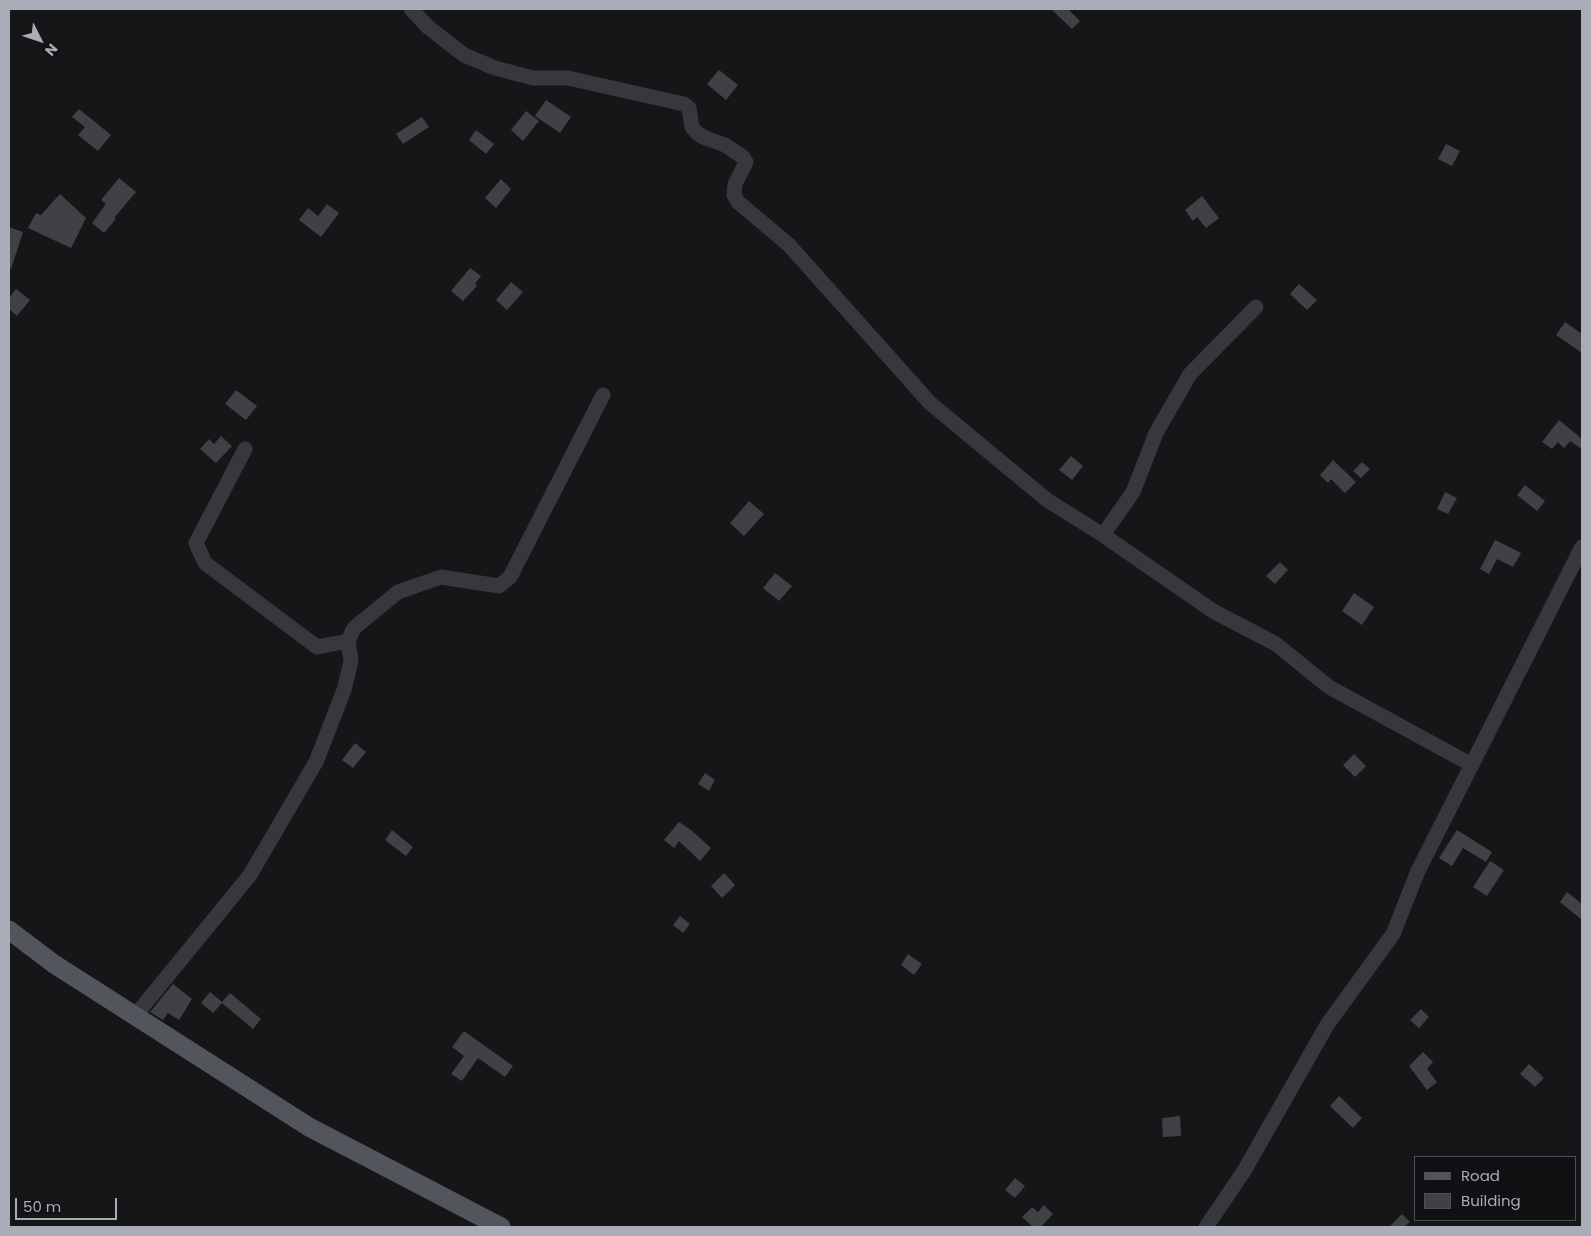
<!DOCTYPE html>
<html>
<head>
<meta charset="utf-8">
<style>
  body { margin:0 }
  #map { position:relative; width:1591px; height:1236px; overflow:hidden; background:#161618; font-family:Poppins,sans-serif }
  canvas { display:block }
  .frame { position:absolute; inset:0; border:10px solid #a8adb8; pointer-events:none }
  .legend { position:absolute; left:1414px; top:1156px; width:162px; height:65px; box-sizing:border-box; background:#111113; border:1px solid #4d4f55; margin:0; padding:6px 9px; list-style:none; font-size:15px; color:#a8adb8 }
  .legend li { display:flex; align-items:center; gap:10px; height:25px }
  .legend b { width:25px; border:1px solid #4d4f55 }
  .north { position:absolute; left:15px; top:15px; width:50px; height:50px; -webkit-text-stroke:4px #111113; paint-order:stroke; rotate:131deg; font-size:14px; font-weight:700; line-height:20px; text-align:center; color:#a8adb8 }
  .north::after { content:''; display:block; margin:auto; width:18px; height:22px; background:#a8adb8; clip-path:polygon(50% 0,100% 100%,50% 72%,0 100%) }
  .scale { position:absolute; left:15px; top:1198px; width:102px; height:22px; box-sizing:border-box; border:2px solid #a8adb8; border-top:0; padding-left:6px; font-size:15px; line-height:18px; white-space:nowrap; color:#a8adb8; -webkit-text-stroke:4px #111113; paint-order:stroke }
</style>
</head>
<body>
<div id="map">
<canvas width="1591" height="1236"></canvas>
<div class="frame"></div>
<ul class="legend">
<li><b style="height:6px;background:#53555c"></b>Road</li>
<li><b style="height:14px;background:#404145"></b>Building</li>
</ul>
<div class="north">N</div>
<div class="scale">50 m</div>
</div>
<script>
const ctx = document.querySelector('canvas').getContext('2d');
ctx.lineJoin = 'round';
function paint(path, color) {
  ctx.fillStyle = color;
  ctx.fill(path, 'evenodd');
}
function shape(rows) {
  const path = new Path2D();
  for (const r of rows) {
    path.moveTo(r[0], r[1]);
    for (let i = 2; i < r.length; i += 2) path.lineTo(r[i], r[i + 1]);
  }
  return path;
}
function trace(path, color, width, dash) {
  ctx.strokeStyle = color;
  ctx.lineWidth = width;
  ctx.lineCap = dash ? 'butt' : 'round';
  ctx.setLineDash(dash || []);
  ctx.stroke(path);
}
paint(shape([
  [1051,9,1068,9,1080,21,1072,29],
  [719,70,738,85,726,100,707,84],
  [546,100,571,117,560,133,535,116],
  [79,109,111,135,98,151,78,135,85,127,72,117],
  [526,111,539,121,523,141,511,130],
  [422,117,429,127,403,144,396,134],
  [476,130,494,144,486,154,469,140],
  [1446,144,1460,151,1452,166,1438,159],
  [119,178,136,192,114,218,116,219,104,233,92,223,106,204,101,200],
  [501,179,511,189,496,208,485,198],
  [60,194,86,218,71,248,28,228,36,213,41,215],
  [1202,196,1219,218,1206,228,1197,217,1193,221,1185,210],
  [327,204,339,213,321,237,299,220,308,208,318,216],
  [9,227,23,232,11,269,9,268],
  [470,268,481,276,475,284,477,286,463,301,451,291],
  [511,282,523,292,507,310,496,300],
  [1299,284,1317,300,1307,310,1290,294],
  [16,289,30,300,17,316,9,309,9,298],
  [1565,322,1582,334,1582,353,1556,335],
  [236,390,257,406,246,420,225,404],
  [1559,420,1582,439,1582,449,1570,441,1564,448,1558,442,1552,449,1542,442],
  [221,436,232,446,216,463,200,449,209,439,214,444],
  [1071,456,1083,466,1072,480,1059,470],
  [1333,460,1356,482,1345,493,1331,479,1328,483,1320,475],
  [1362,462,1370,469,1361,478,1353,471],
  [1525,485,1545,501,1537,511,1517,495],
  [1445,492,1457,498,1448,514,1437,509],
  [749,501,764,514,744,536,730,523],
  [1495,540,1521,553,1513,567,1497,559,1489,574,1480,569],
  [1280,562,1288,570,1275,584,1266,576],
  [775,573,792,586,779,601,763,588],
  [1354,593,1374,607,1362,625,1342,611],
  [355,743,366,752,353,768,342,760],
  [1354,754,1366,766,1355,777,1343,765],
  [705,773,715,780,709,791,698,784],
  [679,822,691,830,711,848,700,861,679,841,674,848,664,840],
  [392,830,413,847,406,856,385,840],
  [1457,830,1492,852,1486,862,1463,848,1452,866,1439,858],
  [1490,861,1504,870,1487,896,1473,887],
  [724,873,735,885,722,898,711,886],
  [1567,892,1582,904,1582,920,1560,902],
  [680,916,690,924,683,933,673,925],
  [908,954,922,964,914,975,901,965],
  [173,984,192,999,179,1020,168,1013,163,1020,150,1012],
  [210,992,222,1002,230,993,261,1019,253,1029,222,1003,213,1013,201,1003],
  [1421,1009,1429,1017,1419,1028,1410,1020],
  [464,1031,513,1066,505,1077,478,1058,462,1081,451,1074,464,1056,452,1047],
  [1423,1052,1433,1062,1427,1069,1437,1082,1427,1090,1409,1066],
  [1529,1064,1544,1078,1535,1087,1520,1074],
  [1339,1096,1362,1118,1353,1128,1330,1106],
  [1180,1116,1181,1136,1163,1137,1162,1118],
  [1015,1178,1025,1186,1015,1198,1005,1190],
  [1044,1205,1053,1214,1041,1227,1033,1227,1022,1217,1032,1207,1038,1212],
  [1402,1214,1410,1222,1404,1227,1389,1227]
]), '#404145');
trace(shape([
  [411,9,428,27,464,55,495,68,533,78,568,78,684,104,689,108,692,127,697,133,703,137,725,145,743,157,746,162,735,184,734,195,738,202,789,245,930,403,1047,500,1103,535,1213,611,1276,644,1329,687,1472,765],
  [1103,535,1133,492,1156,433,1190,374,1256,307],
  [348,641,354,628,398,592,441,577,499,586,510,577,603,395],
  [135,1016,250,875,316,762,344,690,351,661,348,641,317,647,205,563,196,543,245,449],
  [1206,1227,1244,1171,1327,1025,1393,934,1418,871,1582,547]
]), '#37383d', 15);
trace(shape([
  [9,930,54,964,309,1127,501,1227]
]), '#53555c', 19);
</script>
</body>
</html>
